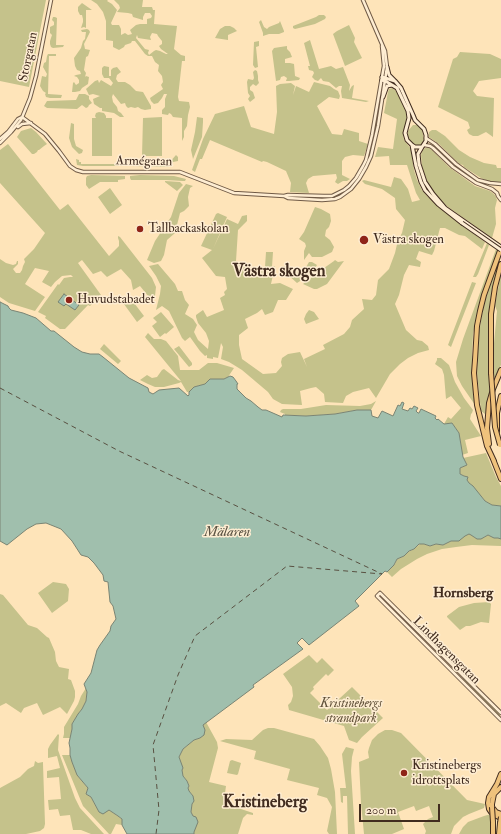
<!DOCTYPE html>
<html>
<head>
<meta charset="utf-8">
<style>
  body { margin:0 }
  #map { position:relative; width:501px; height:834px; overflow:hidden; background:#fee4b9; font-family:"IM FELL Double Pica",serif }
  canvas { display:block }
  .scale { position:absolute; left:359px; top:804px; width:81px; height:18px; box-sizing:border-box; border:2px solid #412c1f; border-top:0; padding-left:5px; font-size:12px; line-height:14px; white-space:nowrap; color:#412c1f; -webkit-text-stroke:3px #feedd2; paint-order:stroke }
</style>
</head>
<body>
<div id="map">
<canvas width="501" height="834"></canvas>
<div class="scale">200 m</div>
</div>
<script>
const ctx = document.querySelector('canvas').getContext('2d');
ctx.lineJoin = 'round';
function paint(path, color) {
  ctx.fillStyle = color;
  ctx.fill(path, 'evenodd');
}
function shape(rows) {
  const path = new Path2D();
  for (const r of rows) {
    path.moveTo(r[0], r[1]);
    for (let i = 2; i < r.length; i += 2) path.lineTo(r[i], r[i + 1]);
  }
  return path;
}
function trace(path, color, width, dash) {
  ctx.strokeStyle = color;
  ctx.lineWidth = width;
  ctx.lineCap = dash ? 'butt' : 'round';
  ctx.setLineDash(dash || []);
  ctx.stroke(path);
}
function drawText(font, color, halo, rows, align = 'center') {
  ctx.font = font + ' "IM FELL Double Pica",serif';
  ctx.lineWidth = 3;
  ctx.setLineDash([]);
  ctx.textBaseline = 'middle';
  ctx.strokeStyle = halo;
  ctx.fillStyle = color;
  for (const [text, x, y, turn = 0] of rows) {
    ctx.save();
    ctx.translate(x, y);
    ctx.rotate((+turn || 0) * Math.PI / 180);
    ctx.textAlign = isNaN(turn) ? turn : align;
    if (halo) ctx.strokeText(text, 0, 0);
    ctx.fillText(text, 0, 0);
    ctx.restore();
  }
}
paint(shape([
  [0,0,46,0,29,87,0,81],
  [91,0,108,0,107,1,112,4,117,10,111,23,112,25,119,25,121,29,121,35,125,33,128,35,132,34,130,30,136,25,140,24,147,24,147,19,151,18,152,16,150,13,145,13,143,17,143,20,133,17,132,14,128,13,117,12,120,8,119,5,114,0,143,0,142,7,152,7,153,10,155,10,154,24,177,26,174,49,181,55,185,56,185,61,182,61,178,97,179,101,189,102,190,107,188,115,187,126,184,131,184,137,182,141,182,118,173,117,171,114,169,113,168,115,162,114,162,110,165,107,165,99,167,94,164,94,162,98,158,103,154,104,151,101,150,98,163,89,161,85,163,82,162,76,158,71,159,65,155,62,152,56,148,56,145,54,135,41,132,41,131,43,125,45,124,47,119,50,113,47,113,41,106,40,106,21,103,12,97,4],
  [152,33,157,34,158,36,162,41,162,44,159,46,161,49,168,54,166,54,160,51,156,50,154,51,149,55,148,53,149,50,145,49,136,38,137,35,138,38,151,40,150,37],
  [82,3,92,10,86,10,86,28,84,27,81,28,83,22,83,19,82,15,80,15,78,11,78,7],
  [319,15,324,15,326,17,325,19,315,24,295,29,293,28,293,26,316,17],
  [53,17,55,17,57,18,56,45,64,45,63,47,53,48,51,47,50,44,50,41,52,35,50,33,50,27,54,25,54,22,52,20],
  [261,20,264,27,267,29,269,27,279,23,280,21,284,31,284,32,279,34,269,34,263,36,263,33,259,22],
  [349,25,355,38,354,42,362,58,345,66,333,34,337,31],
  [225,26,230,26,234,28,237,31,228,35,228,40,215,38,220,29],
  [87,29,89,30,90,32,84,44,85,49,90,50,88,56,86,57,84,70,86,73,85,77,86,76,89,77,88,84,82,88,80,91,75,92,72,92,73,83,74,82,76,85,79,83,79,80,77,77,74,76,76,75,81,74,80,71,77,70,75,66,74,58,81,48,83,41,85,39,86,32,82,32,81,30],
  [310,40,319,69,331,66,336,69,343,67,350,85,349,91,352,86,354,85,352,98,369,101,366,102,342,98,341,91,342,86,339,86,336,88,329,82,323,81,321,78,318,81,315,80,312,77,314,73,313,71,309,70,308,66,310,66,304,43],
  [259,41,259,46,256,47,258,67,255,68,253,65,254,42],
  [287,46,287,49,290,52,292,57,285,59,285,63,290,63,294,64,295,76,300,78,299,80,289,81,286,81,287,78,284,76,281,77,280,80,276,81,272,51,274,48],
  [460,52,490,54,501,59,501,78,479,81,473,91,477,96,494,98,493,137,486,132,478,136,473,136,469,134,467,130,470,128,468,122,438,107,453,59,457,57],
  [48,54,56,54,56,56,49,56,48,94,62,95,61,98,50,98,46,97,45,94,46,93,43,91,40,86,42,76,46,77,47,74,43,67,44,63,46,62,47,56],
  [104,66,109,67,109,76,111,76,111,70,113,68,117,67,121,72,117,75,116,79,118,82,125,82,130,85,136,91,143,92,151,106,151,109,145,110,141,109,138,107,135,108,131,107,128,108,126,106,125,103,121,104,113,94,112,97,113,102,117,107,118,111,121,113,124,117,120,117,114,113,102,111,102,108,100,108,94,104,93,99,100,96,93,94,89,95,86,89,95,81,98,80,99,83,101,80,111,86,113,83,109,78,104,78,102,74,102,68],
  [255,70,257,71,258,76,258,80,259,83,256,86,253,84,250,87,250,90,253,92,255,98,250,102,248,99,250,96,248,93,247,82,248,79,253,80,254,78,253,72],
  [314,82,330,86,334,89,338,91,340,96,339,99,329,97,317,106,332,134,342,135,344,129,359,133,359,141,368,144,364,156,353,155,345,157,342,161,342,175,350,179,347,181,343,181,338,184,335,182,337,178,336,174,313,176,308,179,306,183,309,193,290,192,291,183,286,171,267,162,263,161,262,162,210,140,202,159,200,159,195,172,192,170,203,139,215,114,244,106,251,127,274,134,277,112,276,86,280,84,291,83,295,86,293,95,296,86,309,92],
  [392,88,396,91,398,94,404,108,406,111,408,119,403,134,404,140,411,149,414,170,417,180,422,190,427,196,439,207,461,224,485,242,482,249,465,236,459,235,445,228,440,228,434,251,432,255,419,251,416,259,421,262,420,267,409,265,404,275,399,295,395,304,406,330,417,340,422,341,428,346,429,350,418,353,408,358,400,364,390,374,376,398,369,388,353,392,346,396,343,403,325,402,324,394,316,387,311,388,300,391,302,405,282,404,273,399,268,392,242,370,229,362,221,359,223,347,221,343,218,358,213,357,213,359,207,358,207,355,205,356,200,351,190,337,185,341,182,338,169,311,162,306,156,310,160,294,161,286,156,276,149,266,158,264,175,284,178,291,182,291,185,300,189,305,185,314,193,319,197,325,194,332,198,340,208,349,209,341,206,333,198,323,196,317,196,315,203,310,207,317,224,310,220,298,225,295,224,292,227,289,225,277,216,276,202,258,212,250,201,246,216,214,218,213,227,217,213,249,227,219,238,224,242,216,247,215,247,221,238,230,236,261,252,269,265,269,271,268,265,267,266,252,273,252,272,267,275,266,271,284,280,283,293,289,286,300,278,300,273,312,265,315,262,309,257,313,245,319,248,328,239,335,239,345,242,359,263,374,276,373,282,366,281,362,282,358,288,354,300,352,307,367,304,359,325,349,323,345,344,334,350,327,352,320,364,309,362,299,372,300,376,295,378,280,389,269,395,253,398,240,402,233,405,220,396,209,395,198,382,189,365,184,362,181,364,180,391,187,394,177,401,179,408,189,412,202,420,200,416,193,407,165,390,165,389,156,375,157,378,147,393,149,397,119,384,113,388,92,389,89],
  [79,94,85,94,89,96,89,99,92,103,89,105,88,107,86,108,82,105,77,109,47,108,44,106,47,101,76,100],
  [99,112,104,113,106,116,106,118,112,118,112,156,92,156,92,118,96,118,95,116,96,113],
  [162,117,162,156,142,156,143,118],
  [197,117,203,118,203,122,202,137,193,159,191,150,195,132],
  [71,123,74,124,74,139,76,146,83,150,82,153,79,154,72,147,69,138],
  [413,125,419,125,422,129,424,140,423,143,420,146,417,146,412,143,408,138,408,131],
  [31,128,36,132,47,144,44,146,39,150,38,150,37,152,34,154,32,154,17,137,21,131],
  [432,130,436,130,445,136,459,150,470,157,484,163,496,165,497,168,501,168,501,182,496,183,487,181,481,178,464,167,463,165,459,164,439,144,429,137,429,132],
  [8,144,60,210,68,204,109,256,119,246,119,241,118,238,118,236,120,237,152,278,156,287,155,296,153,302,140,286,133,290,131,280,121,269,107,277,101,271,93,274,82,260,78,263,101,295,90,306,88,305,65,329,60,329,45,318,46,316,38,312,58,284,59,285,64,278,70,277,73,277,71,275,62,276,55,282,51,287,42,282,49,271,35,268,25,284,45,297,35,311,9,303,0,297,0,259,6,263,13,265,16,264,17,261,18,261,18,264,13,269,16,273,20,273,22,270,23,266,25,262,24,259,34,249,45,233,0,183,0,150],
  [425,148,430,148,449,167,475,186,490,191,495,195,497,200,495,208,496,224,492,238,448,207,436,196,427,181,422,166,421,155,423,150],
  [176,155,178,157,178,161,173,162,168,167,131,166,131,164,166,164,166,162,169,163],
  [76,159,79,160,79,162,81,162,81,164,122,164,123,165,123,166,83,166,77,165],
  [91,175,125,176,125,179,118,180,118,182,100,182,89,189,86,185,86,178,87,176],
  [140,175,174,176,186,179,185,181,183,181,166,180,131,180,130,178,130,176],
  [165,181,180,182,183,185,177,191,165,182],
  [186,184,193,186,190,188,188,197,189,206,184,211,180,213,175,233,167,240,164,255,161,261,154,263,147,260,155,241,171,217,179,193],
  [110,188,122,205,110,214,98,197],
  [315,207,321,209,330,214,331,221,329,227,326,230,325,236,330,240,334,247,332,252,322,257,312,257,309,253,304,260,304,251,306,246,305,243,299,239,304,232],
  [487,243,489,245,478,274,476,277,473,277],
  [496,249,498,251,483,290,473,334,472,354,473,390,475,405,462,386,457,376,456,362,463,339],
  [500,257,501,257,494,282,490,302,488,330,490,389,485,414,481,411,477,373,479,332,484,303],
  [335,260,338,262,344,261,327,284,317,289,314,289,303,284,317,273,334,261],
  [309,262,312,262,317,265,315,268,320,268,297,283,287,274,282,266,287,266,289,271,293,273,305,269],
  [501,272,501,365,494,379,493,354,497,311,495,306],
  [472,282,476,283,451,347,448,345],
  [128,295,144,316,137,322,121,300],
  [309,310,314,312,319,319,306,324,304,319,306,314],
  [161,312,174,327,166,334,165,333,160,337,152,326,157,322,153,318],
  [148,333,154,339,161,339,166,341,178,356,180,370,199,370,208,363,217,363,234,368,228,377,224,379,211,379,205,384,194,387,189,392,187,392,181,382,179,383,164,387,155,387,148,384,140,380,147,375,152,378,157,377,162,370,164,369,178,380,181,381,145,337],
  [104,344,121,361,118,364,100,349],
  [179,346,192,363,192,365,189,367,174,349],
  [437,358,441,358,449,365,455,382,464,398,473,410,472,413,471,414,470,419,481,436,465,440,468,453,462,455,459,433,452,423,444,424,448,417,451,419,461,408,451,396,446,399,444,375,442,369,435,364,437,360],
  [376,401,371,410,357,410,335,414,306,416,285,415,285,414,280,412,281,410,283,409,301,409,326,405,360,406,371,404],
  [486,453,496,477,501,486,501,506,492,505,485,501,473,487,469,483,464,476,460,474,460,468,467,465,463,458],
  [469,534,471,534,475,538,483,538,488,535,492,537,500,538,501,539,501,546,472,545,456,547,442,549,427,554,417,559,401,569,392,577,387,572,395,564,397,559,404,556,408,552,414,549,420,544,424,544,430,546,436,544,443,545,451,541,459,541,464,536],
  [53,582,66,584,69,589,68,601,52,613,38,593],
  [0,594,3,595,28,625,37,628,47,637,49,638,55,652,56,661,59,667,69,669,68,679,71,680,75,691,75,697,74,701,67,714,60,707,43,715,37,703,24,708,21,713,6,703,0,706],
  [489,602,491,604,489,623,481,622,470,626,466,626,460,630,447,617,447,616,459,607,474,603],
  [309,655,317,663,322,658,334,670,328,676,326,674,313,687,314,689,310,693,327,710,352,687,383,718,362,737,357,743,349,740,344,726,289,710,288,705,291,702,293,696,292,687,283,674],
  [464,678,501,714,499,716,462,679],
  [86,688,87,692,86,701,82,709,78,714,72,724,72,729,70,738,63,738,64,734,64,727,78,704,81,696],
  [206,722,217,742,218,748,209,782,226,786,225,793,226,799,228,803,232,806,253,813,253,815,247,814,243,818,238,834,194,834,193,816,191,812,193,796,189,791,188,788,189,786,187,781,183,776,179,757,183,749,194,740,200,738,202,725],
  [268,728,274,728,314,739,320,746,328,758,331,769,335,792,337,834,329,834,327,831,332,807,327,798,317,795,319,788,287,780,290,769,254,759,256,751,220,741,226,739,252,740,263,730],
  [385,730,392,730,401,733,467,800,485,804,484,808,469,814,463,817,454,826,451,834,425,834,426,831,423,824,428,819,433,817,429,806,416,811,414,806,398,812,404,829,392,834,364,834,361,803,359,762,369,758,368,752,369,748,372,740,378,734],
  [58,734,59,735,58,750,75,798,80,808,104,834,91,834,81,830,73,830,70,815,60,816,58,809,49,810,48,800,61,799,59,777,47,778,47,771,60,768,57,756,48,758,48,749,50,745],
  [346,747,354,749,352,757,351,771,355,834,348,834,347,796,343,796,343,803,341,802,340,788,346,788,342,754],
  [62,755,70,755,77,775,88,788,86,794,91,797,99,812,109,810,122,819,122,825,116,824,111,834,109,834,83,806],
  [232,760,241,763,238,774,237,775,227,773,230,761],
  [35,761,38,763,43,762,43,764,45,824,44,828,40,831,26,834,0,834,0,788,20,777,28,769,34,766],
  [491,814,492,834,459,834,463,827,468,822,484,816]
]), '#c5c28b');
const water = shape([
  [64,294,79,305,75,310,66,304,64,306,58,302,64,294],
  [0,302,8,306,9,308,11,310,23,313,36,318,51,331,54,331,74,347,82,352,90,354,99,354,103,357,129,378,148,388,149,392,153,394,159,390,179,388,188,396,189,395,189,392,194,387,205,384,210,379,224,379,230,376,233,377,236,381,238,384,237,384,237,389,246,398,251,401,258,407,262,410,266,410,282,417,283,415,306,416,335,414,357,410,371,410,372,416,378,418,382,411,393,416,398,405,400,406,402,402,404,403,402,409,408,411,410,408,412,409,414,406,418,408,416,411,418,413,419,413,421,409,436,416,435,418,437,420,438,419,444,424,452,423,459,433,463,457,467,465,460,468,460,474,464,476,468,477,467,480,469,483,473,486,485,501,492,505,501,506,501,539,498,538,494,538,488,535,481,539,477,539,471,535,469,534,465,536,460,540,459,541,451,541,443,545,436,544,430,546,424,544,419,544,414,549,409,551,404,556,397,559,394,565,387,572,385,571,355,601,359,606,309,645,302,638,297,643,303,649,253,685,254,687,203,725,205,730,204,735,200,738,194,740,183,749,179,757,183,768,182,770,183,776,187,781,189,786,188,788,189,791,193,796,194,801,192,804,191,812,193,816,196,817,198,822,194,832,194,834,127,834,122,825,122,819,118,816,109,810,103,814,99,812,91,797,86,794,88,788,77,775,72,762,70,755,70,748,69,743,72,729,72,724,78,714,82,709,86,701,87,692,84,684,91,673,97,650,100,645,110,631,111,626,116,619,113,606,110,602,108,582,104,581,103,575,94,563,88,557,81,555,72,541,61,529,46,523,36,524,27,529,7,545,0,541,0,302]
]);
paint(water, '#a0bfad');
trace(water, '#7a8474', 1);
trace(shape([
  [0,388,119,451,382,574,287,566,195,636,178,675,153,745,159,810,156,834]
]), '#595142', 1, [5, 4]);
const tertiary = shape([
  [22,117,45,134,59,151,70,166,76,170,83,172,180,172,234,193,284,196,288,195,324,196,332,196,344,190,349,186,356,178,363,166,366,160,372,135,382,77,384,66,382,46],
  [18,127,22,124,31,123],
  [426,138,435,144,456,164,478,180,490,183,501,184],
  [0,139,8,132,18,119,22,117],
  [0,143,11,132,21,120,30,98,36,76,51,0],
  [424,145,430,146,433,148,453,167,476,183,492,189,497,193,498,196,501,200],
  [284,196,288,198,322,200,335,199,340,197,351,189,359,179,366,167,371,156,378,126,387,67,385,51,363,0],
  [501,713,380,593,377,596,501,720]
]);
const secondary = shape([
  [387,67,389,75,394,80],
  [382,80,387,82,397,88,408,111,409,118,405,133,407,140,412,145,415,147,422,147,426,141,426,135,424,129,415,120,413,115,401,88,395,81,382,77],
  [383,97,387,86,392,85],
  [412,145,416,166,421,182,425,190,438,204,462,223],
  [422,147,418,154,419,164,425,182,433,194,445,208,501,247]
]);
const motorway = shape([
  [491,373,491,314,495,287,501,264],
  [497,431,497,413,501,396],
  [489,444,487,428,489,403,493,389,501,370],
  [493,459,501,479],
  [494,461,487,446,477,405,474,373,475,360,477,326,480,311,484,295,501,248],
  [501,774,497,784,489,797,488,803,489,809,491,812,494,815,501,818],
  [501,787,494,794,492,804,492,807,496,812,501,814],
  [493,822,493,834],
  [499,834,500,823]
]);
trace(tertiary, '#705a46', 4.5);
trace(secondary, '#412c1f', 5);
trace(motorway, '#412c1f', 6);
trace(tertiary, '#feedd2', 2.5);
trace(secondary, '#feedd2', 3);
trace(motorway, '#efc27c', 4);
const secondaryBridge = shape([
  [462,223,501,250]
]);
const motorwayBridge = shape([
  [491,373,495,427,500,445],
  [492,807,493,822],
  [500,823,501,817]
]);
trace(secondaryBridge, '#412c1f', 5, []);
trace(motorwayBridge, '#412c1f', 6, []);
trace(secondaryBridge, '#feedd2', 3);
trace(motorwayBridge, '#efc27c', 4);
for (const [x, y, r, color] of [
  [140,229,4,"#8f2418"],
  [364,240,5,"#8f2418"],
  [69,300,4,"#8f2418"],
  [404,773,4,"#8f2418"]
]) {
  const dot = new Path2D();
  dot.arc(x, y, r, 0, 2 * Math.PI);
  ctx.fillStyle = color;
  ctx.fill(dot);
  trace(dot, '#feedd2', 1.5);
}
drawText('13px', '#412c1f', '#feedd2', [
  ["Storgatan",29,57,-78],
  ["Armégatan",144,162,1],
  ["Lindhagensgatan",446,651,45]
]);
drawText('13px', '#412c1f', '#feedd2', [
  ["Tallbackaskolan",148,229],
  ["Västra skogen",373,240],
  ["Huvudstabadet",77,300],
  ["Kristinebergs",412,766],
  ["idrottsplats",412,781]
], 'left');
drawText('italic 13px', '#62523a', '#feedd2', [
  ["Kristinebergs",351,704],
  ["strandpark",351,719]
]);
drawText('italic 14px', '#595142', '#feedd2', [
  ["Mälaren",227,533]
]);
drawText('bold 14px', '#412c1f', '#feedd2', [
  ["Hornsberg",463,594]
]);
drawText('bold 17px', '#412c1f', '#feedd2', [
  ["Västra skogen",279,272],
  ["Kristineberg",265,803]
]);
</script>
</body>
</html>
